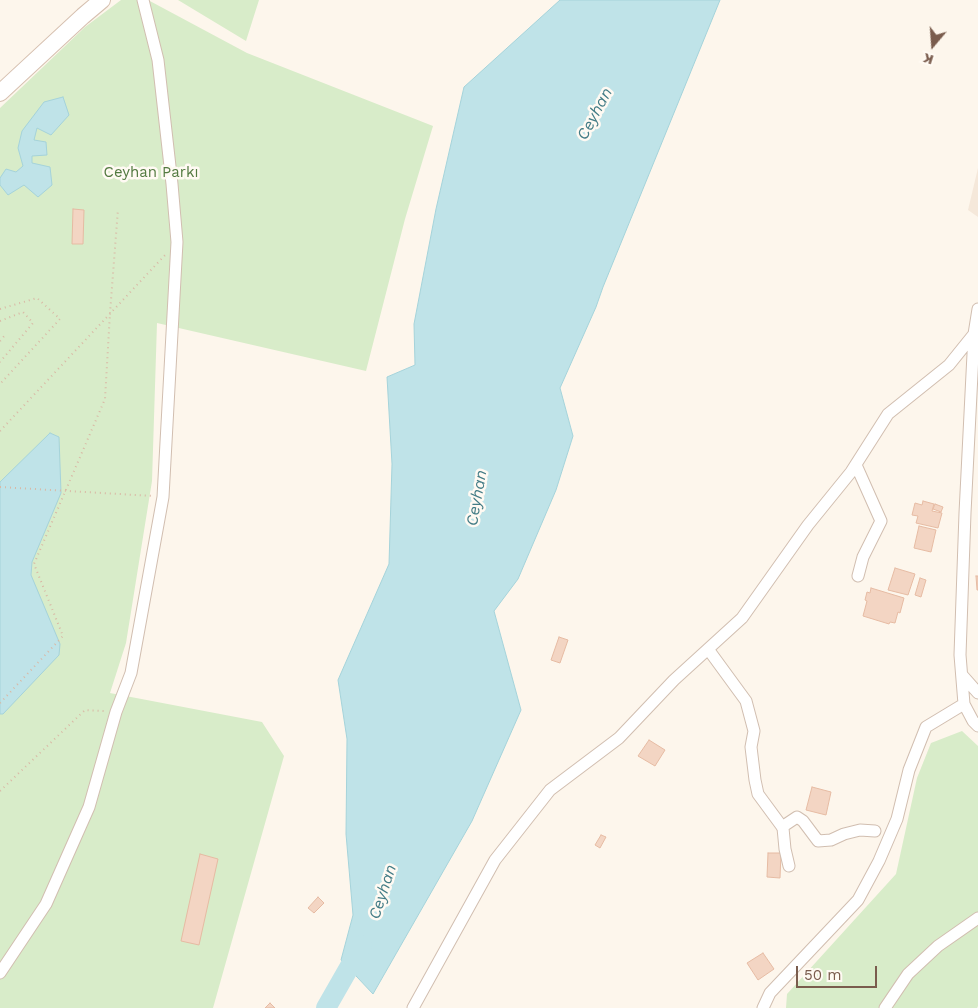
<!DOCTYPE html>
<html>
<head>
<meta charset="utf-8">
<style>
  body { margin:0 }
  #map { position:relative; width:978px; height:1008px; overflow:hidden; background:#fdf6ec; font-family:"Work Sans",sans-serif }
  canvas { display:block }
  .north { position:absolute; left:908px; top:20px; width:50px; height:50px; -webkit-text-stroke:4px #fffaf3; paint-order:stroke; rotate:198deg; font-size:14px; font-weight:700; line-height:20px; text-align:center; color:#7a5c4d }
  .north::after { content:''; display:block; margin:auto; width:18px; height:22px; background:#7a5c4d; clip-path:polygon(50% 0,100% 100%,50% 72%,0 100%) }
  .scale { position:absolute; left:796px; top:966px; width:81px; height:22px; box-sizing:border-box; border:2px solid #7a5c4d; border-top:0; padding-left:6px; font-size:15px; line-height:18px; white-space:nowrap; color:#7a5c4d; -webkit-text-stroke:4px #fffaf3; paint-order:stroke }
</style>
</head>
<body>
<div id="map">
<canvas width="978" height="1008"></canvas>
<div class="north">K</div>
<div class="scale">50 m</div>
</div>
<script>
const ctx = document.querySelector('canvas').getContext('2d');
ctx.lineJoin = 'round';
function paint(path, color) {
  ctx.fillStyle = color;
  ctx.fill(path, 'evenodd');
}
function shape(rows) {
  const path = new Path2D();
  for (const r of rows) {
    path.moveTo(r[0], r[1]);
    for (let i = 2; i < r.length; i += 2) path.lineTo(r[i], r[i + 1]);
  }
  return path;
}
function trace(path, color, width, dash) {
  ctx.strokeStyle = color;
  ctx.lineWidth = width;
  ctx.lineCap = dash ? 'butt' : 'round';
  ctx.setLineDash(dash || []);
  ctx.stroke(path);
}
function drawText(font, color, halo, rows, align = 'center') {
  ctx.font = font + ' "Work Sans",sans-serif';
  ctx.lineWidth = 5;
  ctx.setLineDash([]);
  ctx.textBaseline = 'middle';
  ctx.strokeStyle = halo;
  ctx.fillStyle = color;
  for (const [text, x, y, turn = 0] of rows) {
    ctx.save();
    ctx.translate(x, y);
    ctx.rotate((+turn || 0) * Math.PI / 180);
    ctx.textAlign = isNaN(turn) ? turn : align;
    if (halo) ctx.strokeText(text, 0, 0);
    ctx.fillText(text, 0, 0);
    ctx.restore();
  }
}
paint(shape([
  [978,168,978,217,968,210]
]), '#f5e8da');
paint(shape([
  [121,0,148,0,247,53,433,126,405,219,366,371,157,323,152,481,126,643,110,693,262,722,284,756,213,1008,0,1008,0,108,85,27],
  [178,0,259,0,246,41],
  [962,731,978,746,978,1006,977,1008,786,1008,787,994,896,874,917,778,931,743]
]), '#d8ecc9');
const water = shape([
  [560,0,720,0,603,287,596,307,560,388,573,436,556,490,518,579,494,611,521,710,472,821,373,994,341,960,353,915,346,834,347,739,338,680,389,564,392,464,387,377,415,365,414,324,436,209,464,87,560,0],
  [63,97,69,115,51,135,37,128,34,140,46,142,47,155,32,156,32,163,50,167,52,185,38,197,24,185,8,195,0,185,0,178,6,169,16,172,23,166,18,148,22,131,44,102,63,97],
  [50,433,59,437,61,493,32,562,31,575,60,644,59,655,3,714,0,714,0,482,50,433]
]);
paint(water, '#bfe3e8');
trace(water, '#a5d3da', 1);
trace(shape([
  [326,1008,362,945]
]), '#bfe3e8', 20);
const building = shape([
  [73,209,84,210,83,244,72,244,73,209],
  [923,501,934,504,932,511,942,513,938,528,916,523,918,516,912,515,915,503,922,505,923,501],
  [935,504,943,507,941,512,933,509,935,504],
  [919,526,936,530,931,552,914,548,919,526],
  [895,568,915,574,908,595,888,590,895,568],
  [976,576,978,576,978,590,977,590,976,576],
  [920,578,926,580,921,597,915,595,920,578],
  [871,588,904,598,900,613,898,612,895,623,890,622,889,624,863,616,867,601,865,600,867,592,870,593,871,588],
  [559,637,568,640,560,663,551,660,559,637],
  [649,740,665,750,655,766,638,756,649,740],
  [812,787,831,792,826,815,806,810,812,787],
  [601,835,606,837,600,848,595,845,601,835],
  [768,853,781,853,780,878,767,877,768,853],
  [200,854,218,859,199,945,181,941,200,854],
  [318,897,324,903,314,913,308,908,318,897],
  [763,953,774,969,758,980,747,963,763,953],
  [270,1003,275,1008,265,1008,270,1003]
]);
paint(building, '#f3d5c3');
trace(building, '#e6bba3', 1);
const street = shape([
  [978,309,974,334,965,513,960,655,964,704,973,721,978,726],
  [856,465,881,521,863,557,858,576],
  [708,649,746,701,754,731,751,747,755,780,758,794,783,828,785,849,789,866],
  [962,675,978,693],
  [782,827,797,817,803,821,818,841,831,840,844,834,860,830,875,831],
  [0,973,46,904,89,807,116,712,131,673,163,497,177,242,172,184,158,60,143,0],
  [413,1008,495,860,550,790,619,738,674,680,742,618,808,525,851,472,888,414,949,365,974,334],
  [763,1008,770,993,858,900,879,861,897,819,909,770,926,727,964,704],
  [885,1008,908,974,938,946,978,918]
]);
const secondary = shape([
  [0,93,83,16,102,0]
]);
trace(street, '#d1beb0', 13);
trace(secondary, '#d6c0b0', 18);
trace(shape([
  [0,309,37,298,60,319,0,384],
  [0,321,23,312,33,323,0,362],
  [0,341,6,334],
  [0,431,166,254],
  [0,487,153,496],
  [0,703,63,636,34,564,105,399,110,313,118,209],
  [0,791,85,710,105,711]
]), '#d9b8a5', 2, [1, 4]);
trace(street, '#fff', 11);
trace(secondary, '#fff', 16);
drawText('15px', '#537a41', '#fffaf3', [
  ["Ceyhan Parkı",151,173]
]);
drawText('italic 16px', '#437c86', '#fffaf3', [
  ["Ceyhan",595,114,-62],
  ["Ceyhan",477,498,-80],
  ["Ceyhan",383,892,-72]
]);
</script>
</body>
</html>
